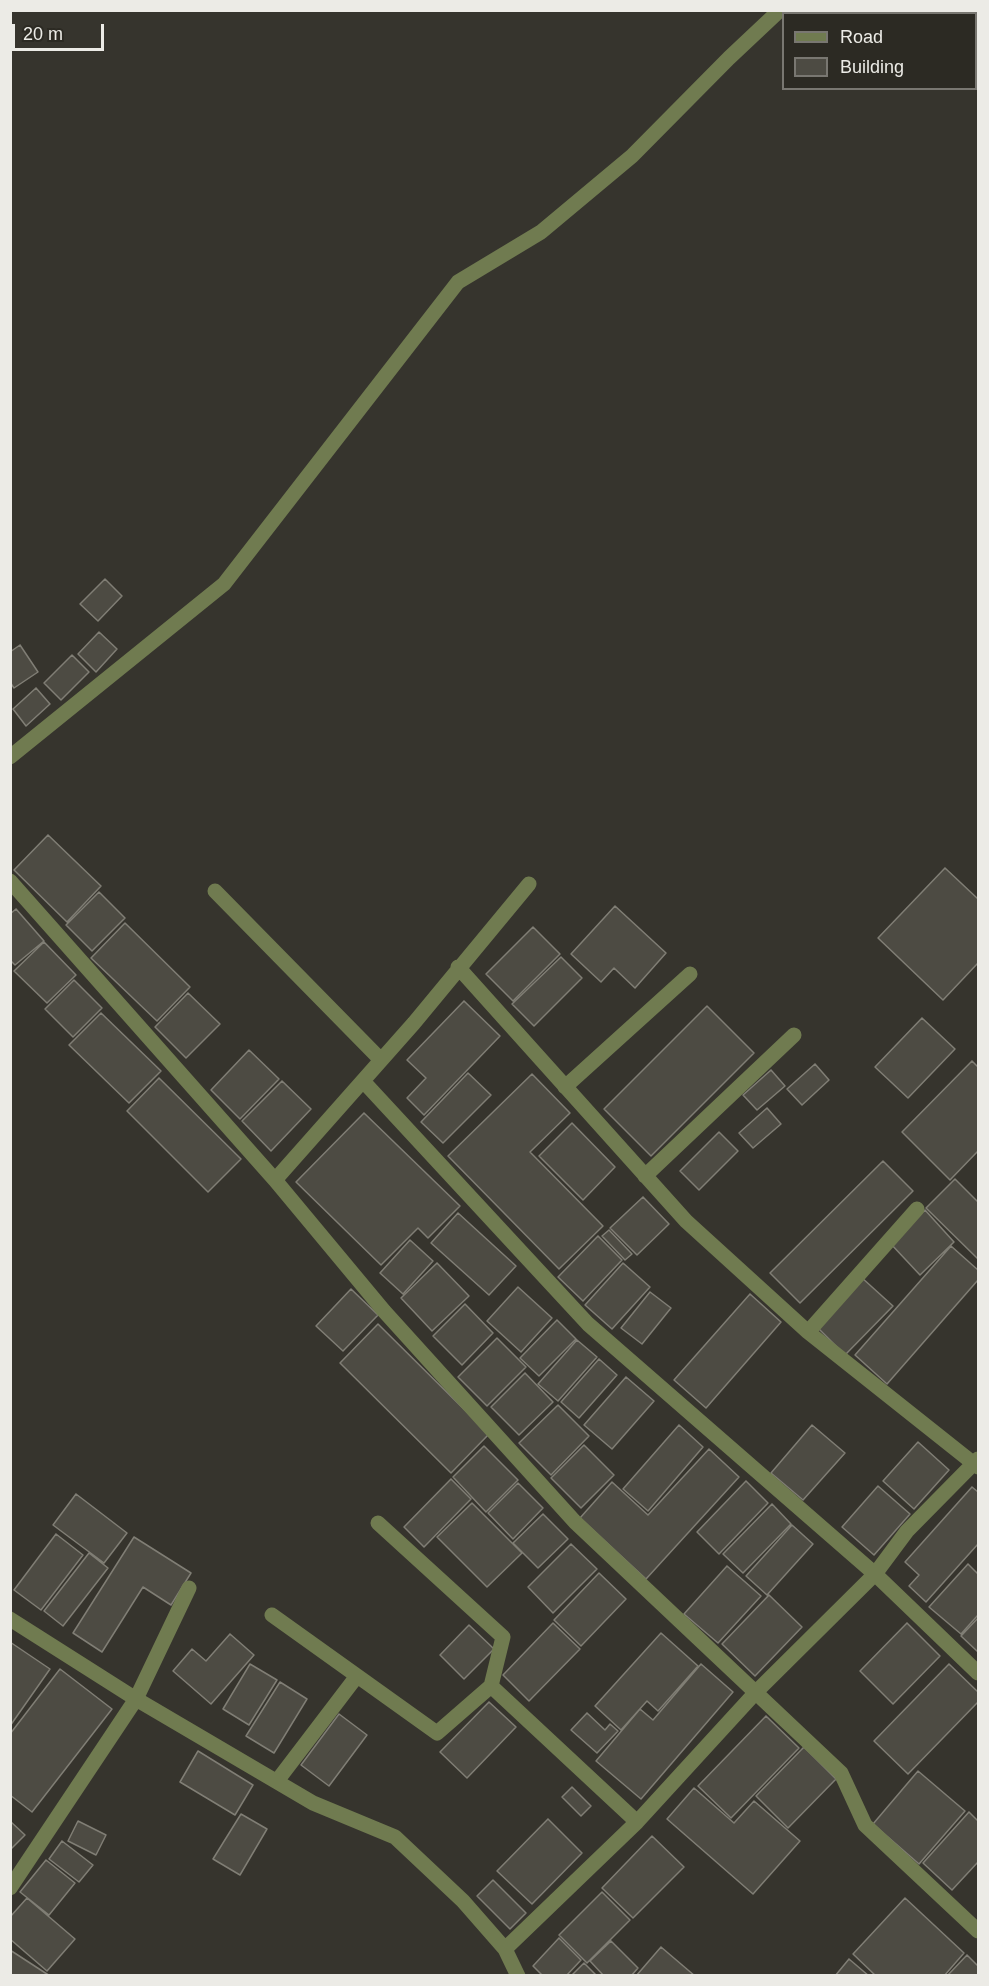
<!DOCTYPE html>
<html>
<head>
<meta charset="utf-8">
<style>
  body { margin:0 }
  #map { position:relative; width:989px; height:1986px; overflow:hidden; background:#36342d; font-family:Arial,sans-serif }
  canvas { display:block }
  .frame { position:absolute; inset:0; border:12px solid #ecebe6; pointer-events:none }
  .legend { position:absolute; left:782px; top:12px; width:195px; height:78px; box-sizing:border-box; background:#2c2a23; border:2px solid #797771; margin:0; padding:8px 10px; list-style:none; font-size:18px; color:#ecebe6 }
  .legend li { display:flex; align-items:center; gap:12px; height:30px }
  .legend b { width:30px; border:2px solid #797771 }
  .scale { position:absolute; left:12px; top:24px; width:92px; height:27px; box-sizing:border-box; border:3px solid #ecebe6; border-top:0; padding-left:8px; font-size:18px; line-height:21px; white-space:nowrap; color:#ecebe6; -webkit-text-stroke:4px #2c2a23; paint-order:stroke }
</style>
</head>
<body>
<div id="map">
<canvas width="989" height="1986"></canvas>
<div class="frame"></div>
<ul class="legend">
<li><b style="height:8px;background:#707b50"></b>Road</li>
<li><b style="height:16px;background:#4d4b43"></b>Building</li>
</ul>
<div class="scale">20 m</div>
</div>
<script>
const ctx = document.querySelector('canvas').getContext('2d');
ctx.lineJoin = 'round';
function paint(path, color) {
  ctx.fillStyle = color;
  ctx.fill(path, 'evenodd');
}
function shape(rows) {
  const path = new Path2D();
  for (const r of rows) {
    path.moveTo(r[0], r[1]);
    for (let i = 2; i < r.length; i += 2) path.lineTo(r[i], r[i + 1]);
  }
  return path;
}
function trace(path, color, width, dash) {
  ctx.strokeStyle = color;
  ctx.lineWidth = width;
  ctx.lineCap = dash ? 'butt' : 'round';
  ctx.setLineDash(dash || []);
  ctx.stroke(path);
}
const building = shape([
  [105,579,122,596,98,621,80,604,105,579],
  [99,632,117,649,96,672,78,654,99,632],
  [20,645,38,672,14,688,10,682,10,652,20,645],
  [72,655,89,672,61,700,44,683,72,655],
  [36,688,50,704,26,726,13,709,36,688],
  [48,835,101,886,67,922,14,870,48,835],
  [945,868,978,899,978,963,943,1000,878,938,945,868],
  [99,892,125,918,92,951,66,925,99,892],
  [615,906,666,953,635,988,614,968,601,982,571,954,615,906],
  [16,909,44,941,15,965,10,960,10,914,16,909],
  [125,923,190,987,157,1021,91,958,125,923],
  [533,927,560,954,513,1001,486,974,533,927],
  [44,942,76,975,47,1003,14,971,44,942],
  [561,957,582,978,534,1026,512,1004,561,957],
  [74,980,102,1008,73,1037,45,1009,74,980],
  [188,993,220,1024,186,1058,155,1027,188,993],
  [464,1001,500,1036,424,1115,407,1098,426,1078,407,1060,464,1001],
  [707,1006,754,1053,651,1156,604,1109,707,1006],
  [101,1013,161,1071,129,1103,69,1045,101,1013],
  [922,1018,955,1049,908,1098,875,1067,922,1018],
  [249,1050,279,1079,240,1119,211,1090,249,1050],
  [972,1061,978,1067,978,1151,950,1180,902,1132,972,1061],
  [815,1064,829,1080,802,1105,787,1089,815,1064],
  [771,1070,785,1086,757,1110,743,1095,771,1070],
  [468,1073,491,1095,443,1143,421,1122,468,1073],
  [532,1074,570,1113,530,1152,603,1226,559,1269,448,1156,532,1074],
  [159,1078,241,1159,208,1192,127,1111,159,1078],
  [282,1081,311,1109,271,1151,242,1121,282,1081],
  [767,1108,781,1124,753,1148,739,1133,767,1108],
  [364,1113,460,1206,428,1238,418,1228,381,1265,296,1182,364,1113],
  [572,1123,615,1167,583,1200,539,1156,572,1123],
  [719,1132,738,1151,699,1190,680,1171,719,1132],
  [883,1161,913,1191,800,1303,770,1273,883,1161],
  [955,1179,978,1202,978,1259,926,1208,955,1179],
  [643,1197,669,1224,637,1255,610,1228,643,1197],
  [925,1210,954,1242,920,1275,890,1243,925,1210],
  [458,1213,516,1266,489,1295,431,1243,458,1213],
  [609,1230,632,1254,625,1260,602,1236,609,1230],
  [598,1236,622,1260,583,1301,558,1277,598,1236],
  [410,1240,433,1261,403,1294,380,1273,410,1240],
  [951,1246,978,1270,978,1280,887,1384,855,1355,951,1246],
  [437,1263,469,1296,432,1331,401,1298,437,1263],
  [623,1263,650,1287,612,1329,585,1305,623,1263],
  [861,1277,893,1306,845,1355,815,1325,861,1277],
  [518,1287,552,1318,521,1352,487,1321,518,1287],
  [351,1289,378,1315,343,1351,316,1326,351,1289],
  [650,1292,671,1308,642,1344,621,1328,650,1292],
  [750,1294,781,1322,706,1408,674,1380,750,1294],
  [465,1304,493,1333,462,1365,433,1336,465,1304],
  [557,1320,576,1339,539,1376,520,1358,557,1320],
  [378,1324,489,1434,451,1473,340,1363,378,1324],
  [497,1338,526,1367,487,1406,458,1377,497,1338],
  [577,1340,597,1357,558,1401,538,1384,577,1340],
  [599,1359,617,1375,579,1418,561,1402,599,1359],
  [525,1373,553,1402,519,1435,491,1407,525,1373],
  [626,1377,654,1401,612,1449,584,1425,626,1377],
  [558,1405,589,1436,551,1475,519,1443,558,1405],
  [679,1425,703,1447,648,1511,623,1489,679,1425],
  [812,1425,845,1453,803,1500,771,1473,812,1425],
  [918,1442,949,1470,914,1509,883,1481,918,1442],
  [584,1445,614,1475,581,1508,551,1478,584,1445],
  [484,1446,518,1480,486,1512,453,1477,484,1446],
  [709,1449,739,1477,646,1579,580,1518,612,1482,648,1515,709,1449],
  [451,1479,471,1499,424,1547,404,1527,451,1479],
  [746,1481,768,1503,719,1554,697,1532,746,1481],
  [518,1483,543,1508,513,1539,488,1513,518,1483],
  [878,1486,910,1514,874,1555,842,1527,878,1486],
  [972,1487,978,1492,978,1544,926,1602,909,1586,919,1575,905,1562,972,1487],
  [76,1494,127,1533,104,1563,53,1525,76,1494],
  [472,1503,522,1553,487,1587,437,1537,472,1503],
  [772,1504,791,1524,743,1573,723,1554,772,1504],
  [543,1514,568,1539,538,1568,513,1543,543,1514],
  [792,1525,813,1544,767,1595,746,1576,792,1525],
  [56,1534,83,1555,41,1610,14,1590,56,1534],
  [134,1537,191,1573,171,1605,143,1587,102,1652,73,1633,134,1537],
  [571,1544,597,1569,553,1613,528,1587,571,1544],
  [89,1553,108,1568,63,1626,44,1611,89,1553],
  [968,1564,978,1574,978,1615,961,1634,929,1607,968,1564],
  [727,1566,761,1596,718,1643,684,1614,727,1566],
  [599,1573,626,1599,581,1646,554,1620,599,1573],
  [769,1595,802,1627,755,1676,722,1644,769,1595],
  [978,1618,978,1652,961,1636,978,1618],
  [553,1623,580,1649,529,1701,503,1675,553,1623],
  [907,1623,940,1656,893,1704,860,1671,907,1623],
  [469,1625,494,1649,464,1679,440,1655,469,1625],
  [661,1633,698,1666,658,1711,647,1701,621,1730,595,1706,661,1633],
  [230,1634,254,1655,211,1704,173,1671,192,1649,206,1661,230,1634],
  [10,1642,50,1669,10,1726,10,1642],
  [250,1664,277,1680,249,1725,223,1709,250,1664],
  [701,1664,733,1692,641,1799,596,1761,640,1709,653,1720,701,1664],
  [949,1664,978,1692,978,1702,908,1774,874,1741,949,1664],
  [60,1669,112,1709,32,1812,10,1795,10,1734,60,1669],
  [280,1682,307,1699,274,1753,246,1736,280,1682],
  [489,1702,516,1727,467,1778,440,1752,489,1702],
  [587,1713,605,1730,610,1724,618,1731,597,1753,571,1730,587,1713],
  [339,1714,367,1735,329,1786,301,1765,339,1714],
  [766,1716,799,1748,731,1818,698,1786,766,1716],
  [804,1747,836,1779,788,1828,756,1796,804,1747],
  [198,1751,253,1785,235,1815,180,1782,198,1751],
  [918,1771,965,1811,919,1864,873,1824,918,1771],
  [572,1787,591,1806,581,1816,562,1797,572,1787],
  [694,1788,734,1823,754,1801,800,1841,753,1894,667,1819,694,1788],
  [969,1812,978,1821,978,1862,952,1890,923,1863,969,1812],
  [241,1814,267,1829,240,1875,213,1859,241,1814],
  [548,1819,582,1853,532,1904,497,1871,548,1819],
  [10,1821,25,1835,10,1850,10,1821],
  [78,1821,106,1835,96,1855,68,1841,78,1821],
  [652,1836,684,1867,633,1918,602,1888,652,1836],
  [62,1841,93,1865,79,1882,49,1859,62,1841],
  [46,1860,75,1883,49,1915,20,1892,46,1860],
  [493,1880,526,1913,510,1929,477,1896,493,1880],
  [602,1892,630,1920,587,1963,559,1935,602,1892],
  [27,1898,75,1939,47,1971,10,1939,10,1917,27,1898],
  [905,1898,964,1953,944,1976,876,1976,853,1954,905,1898],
  [559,1938,581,1960,566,1976,543,1976,533,1966,559,1938],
  [611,1941,638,1968,631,1976,604,1976,590,1961,611,1941],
  [661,1947,695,1976,636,1976,661,1947],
  [10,1950,50,1976,10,1976,10,1950],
  [967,1955,978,1966,978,1976,947,1976,967,1955],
  [849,1959,869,1976,835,1976,849,1959],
  [584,1963,597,1976,571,1976,584,1963]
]);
paint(building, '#4d4b43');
trace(building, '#807e75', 1.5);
trace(shape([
  [10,757,224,584,458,282,541,232,632,156,729,58,780,10],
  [10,881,275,1180,384,1311,575,1522,841,1773,865,1825,978,1931],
  [215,891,381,1060],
  [458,967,686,1221,808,1332,978,1467],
  [363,1081,588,1324,875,1574,978,1673],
  [565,1087,690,974],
  [645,1176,794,1035],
  [275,1180,414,1023,529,884],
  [808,1332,917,1209],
  [272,1615,437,1733,491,1686,503,1637,378,1523],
  [10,1619,136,1699,313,1803,395,1837,463,1901,505,1949,518,1976],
  [491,1686,637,1822],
  [277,1781,357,1676],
  [10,1888,136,1699,189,1588],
  [505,1949,637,1822,757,1691,875,1574,907,1531,978,1459]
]), '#707b50', 15);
</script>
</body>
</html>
